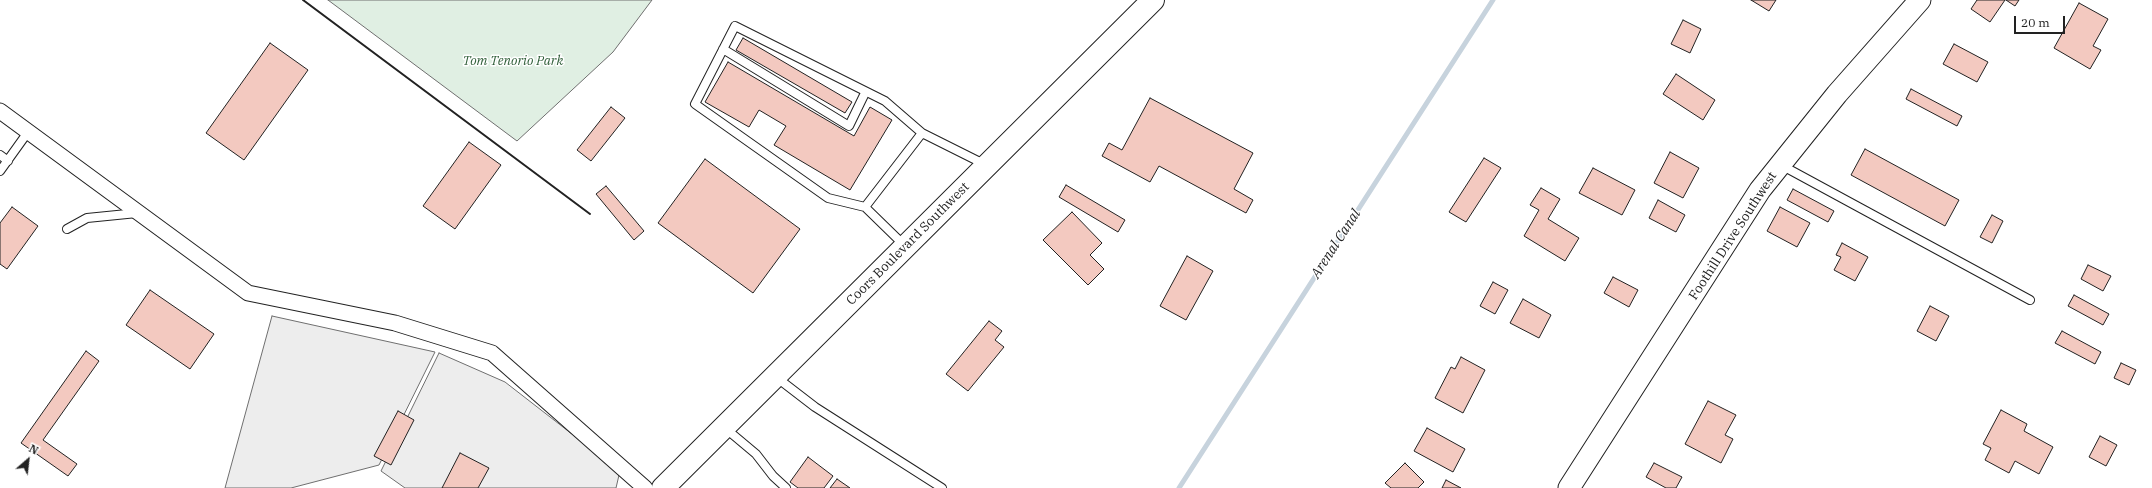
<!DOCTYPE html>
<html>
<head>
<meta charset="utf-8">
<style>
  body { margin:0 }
  #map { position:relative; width:2152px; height:488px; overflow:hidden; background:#fff; font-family:"IBM Plex Serif",serif }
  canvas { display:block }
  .north { position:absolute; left:8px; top:440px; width:40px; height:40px; -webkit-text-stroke:3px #fff; paint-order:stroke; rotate:28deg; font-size:11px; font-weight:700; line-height:16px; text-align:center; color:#222 }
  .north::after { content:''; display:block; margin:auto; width:14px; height:18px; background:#222; clip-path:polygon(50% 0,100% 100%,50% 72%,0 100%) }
  .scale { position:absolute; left:2014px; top:16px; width:51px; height:18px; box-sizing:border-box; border:2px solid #222; border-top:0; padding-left:5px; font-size:12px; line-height:14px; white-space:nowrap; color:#222; -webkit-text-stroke:3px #fff; paint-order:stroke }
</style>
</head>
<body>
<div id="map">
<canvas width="2152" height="488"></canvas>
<div class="north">N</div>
<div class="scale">20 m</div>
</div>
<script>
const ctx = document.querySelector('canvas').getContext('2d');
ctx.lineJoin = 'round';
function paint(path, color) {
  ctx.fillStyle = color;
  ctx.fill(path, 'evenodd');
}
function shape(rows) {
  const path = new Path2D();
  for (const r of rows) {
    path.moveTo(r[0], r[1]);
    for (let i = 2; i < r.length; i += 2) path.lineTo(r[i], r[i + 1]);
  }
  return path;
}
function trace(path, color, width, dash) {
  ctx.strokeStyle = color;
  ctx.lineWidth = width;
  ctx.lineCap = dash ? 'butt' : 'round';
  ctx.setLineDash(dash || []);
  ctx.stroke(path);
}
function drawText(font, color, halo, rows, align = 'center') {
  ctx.font = font + ' "IBM Plex Serif",serif';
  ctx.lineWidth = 3;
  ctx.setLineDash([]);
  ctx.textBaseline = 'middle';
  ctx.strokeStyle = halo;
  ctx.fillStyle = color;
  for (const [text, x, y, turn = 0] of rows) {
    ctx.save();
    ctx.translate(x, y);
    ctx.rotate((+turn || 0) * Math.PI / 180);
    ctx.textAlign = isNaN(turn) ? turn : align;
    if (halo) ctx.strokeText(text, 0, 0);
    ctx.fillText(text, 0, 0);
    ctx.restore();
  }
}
const green = shape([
  [328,0,652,0,613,52,517,141,328,0]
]);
paint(green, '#e0efe3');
trace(green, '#6f6f6f', 1);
const parking = shape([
  [272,316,435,352,379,465,291,488,225,488,272,316],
  [439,353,505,382,599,455,619,475,616,488,405,488,381,471,439,353]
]);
paint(parking, '#ededed');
trace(parking, '#6f6f6f', 1);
trace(shape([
  [1179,488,1493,0]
]), '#c7d3dd', 5);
const building = shape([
  [1751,0,1776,0,1769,11,1751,0],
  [1977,0,2005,0,1990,22,1971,9,1977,0],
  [2006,0,2019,0,2015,6,2006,0],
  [2079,3,2108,19,2093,46,2101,50,2090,69,2054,48,2079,3],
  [1683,20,1701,29,1690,53,1671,44,1683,20],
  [743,38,852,102,845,113,736,50,743,38],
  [270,43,308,70,244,160,206,133,270,43],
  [1954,44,1988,62,1977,82,1943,64,1954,44],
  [728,62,854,136,870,107,892,120,850,190,774,145,786,126,759,110,749,127,705,102,728,62],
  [1676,74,1715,100,1703,120,1663,94,1676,74],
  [1911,89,1962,116,1957,126,1906,99,1911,89],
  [1150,98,1253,153,1234,189,1253,200,1246,213,1159,166,1150,182,1102,156,1109,143,1122,150,1150,98],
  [611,107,625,118,591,161,577,150,611,107],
  [469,142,501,165,455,229,423,206,469,142],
  [1865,149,1959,200,1945,226,1851,175,1865,149],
  [1670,152,1699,168,1683,198,1654,183,1670,152],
  [1484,158,1501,168,1466,222,1449,212,1484,158],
  [705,159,800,229,753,293,658,223,705,159],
  [1593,168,1635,190,1622,215,1579,193,1593,168],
  [1066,185,1125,220,1118,232,1059,197,1066,185],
  [606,186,644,231,634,240,596,194,606,186],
  [1541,188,1560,199,1548,219,1579,238,1565,261,1524,236,1539,210,1530,205,1541,188],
  [1793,189,1834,211,1828,222,1787,200,1793,189],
  [1658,200,1685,215,1676,232,1649,218,1658,200],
  [12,207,38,226,7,269,0,264,0,223,12,207],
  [1780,207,1810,223,1797,247,1767,231,1780,207],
  [1072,212,1102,243,1090,255,1104,269,1088,285,1043,240,1072,212],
  [1992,215,2003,221,1992,243,1980,237,1992,215],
  [1842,243,1868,257,1855,281,1834,270,1841,257,1836,255,1842,243],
  [1187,256,1213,271,1186,320,1160,306,1187,256],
  [2088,265,2111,276,2103,291,2081,279,2088,265],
  [1613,277,1638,290,1629,307,1604,293,1613,277],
  [1493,282,1508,290,1495,314,1480,306,1493,282],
  [150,290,214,334,190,369,126,325,150,290],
  [2074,295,2109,314,2103,325,2068,306,2074,295],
  [1523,299,1551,315,1539,338,1510,323,1523,299],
  [1930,306,1949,316,1936,341,1917,331,1930,306],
  [989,321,1002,331,995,340,1004,347,968,391,946,374,989,321],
  [2062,331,2101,352,2095,364,2055,343,2062,331],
  [86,351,99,361,43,440,77,464,68,476,21,443,86,351],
  [1461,357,1485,370,1463,413,1435,398,1451,367,1455,369,1461,357],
  [2121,363,2136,370,2129,385,2114,378,2121,363],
  [1708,401,1736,415,1725,435,1733,439,1721,463,1685,444,1708,401],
  [2001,410,2027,424,2024,431,2053,447,2039,474,2015,461,2009,473,1985,460,1991,448,1983,444,2001,410],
  [398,411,414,420,391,465,374,456,398,411],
  [1427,428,1465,449,1453,472,1414,451,1427,428],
  [2100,436,2117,445,2106,466,2089,457,2100,436],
  [460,453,489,468,478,488,442,488,460,453],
  [808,457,833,476,824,488,798,488,790,482,808,457],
  [1405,463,1424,482,1418,488,1391,488,1385,483,1405,463],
  [1654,463,1682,477,1676,488,1666,488,1646,477,1654,463],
  [837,479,850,488,830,488,837,479],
  [1446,480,1461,488,1442,488,1446,480]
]);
paint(building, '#f3c9c0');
trace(building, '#222', 1);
const lane = shape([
  [723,49,849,126,865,93],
  [0,155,8,161],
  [1781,165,2030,300],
  [0,171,28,132],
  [865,207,922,133],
  [67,229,87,218,137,213],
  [905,246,865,207,828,198,695,104,735,26,885,101,922,133,986,165],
  [776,377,815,407,942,488],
  [725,428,756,454,773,476,786,488]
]);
const street = shape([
  [0,111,248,293,395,323,492,353,645,488]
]);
const secondary = shape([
  [1569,488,1760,190,1837,94,1920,0]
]);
const primary = shape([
  [663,488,1153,0]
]);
trace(lane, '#222', 10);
trace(street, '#222', 17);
trace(secondary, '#222', 23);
trace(primary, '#222', 24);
trace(lane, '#fff', 8);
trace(street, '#fff', 15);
trace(secondary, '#fff', 21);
trace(primary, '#fff', 22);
trace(shape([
  [303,0,590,214]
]), '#222', 2);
drawText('italic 13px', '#2f5e38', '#fff', [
  ["Tom Tenorio Park",513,61]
]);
drawText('13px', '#222', '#fff', [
  ["Foothill Drive Southwest",1733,236,-57],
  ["Coors Boulevard Southwest",908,244,-45]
]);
drawText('italic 14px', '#222', '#fff', [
  ["Arenal Canal",1336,244,-57]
]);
</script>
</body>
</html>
